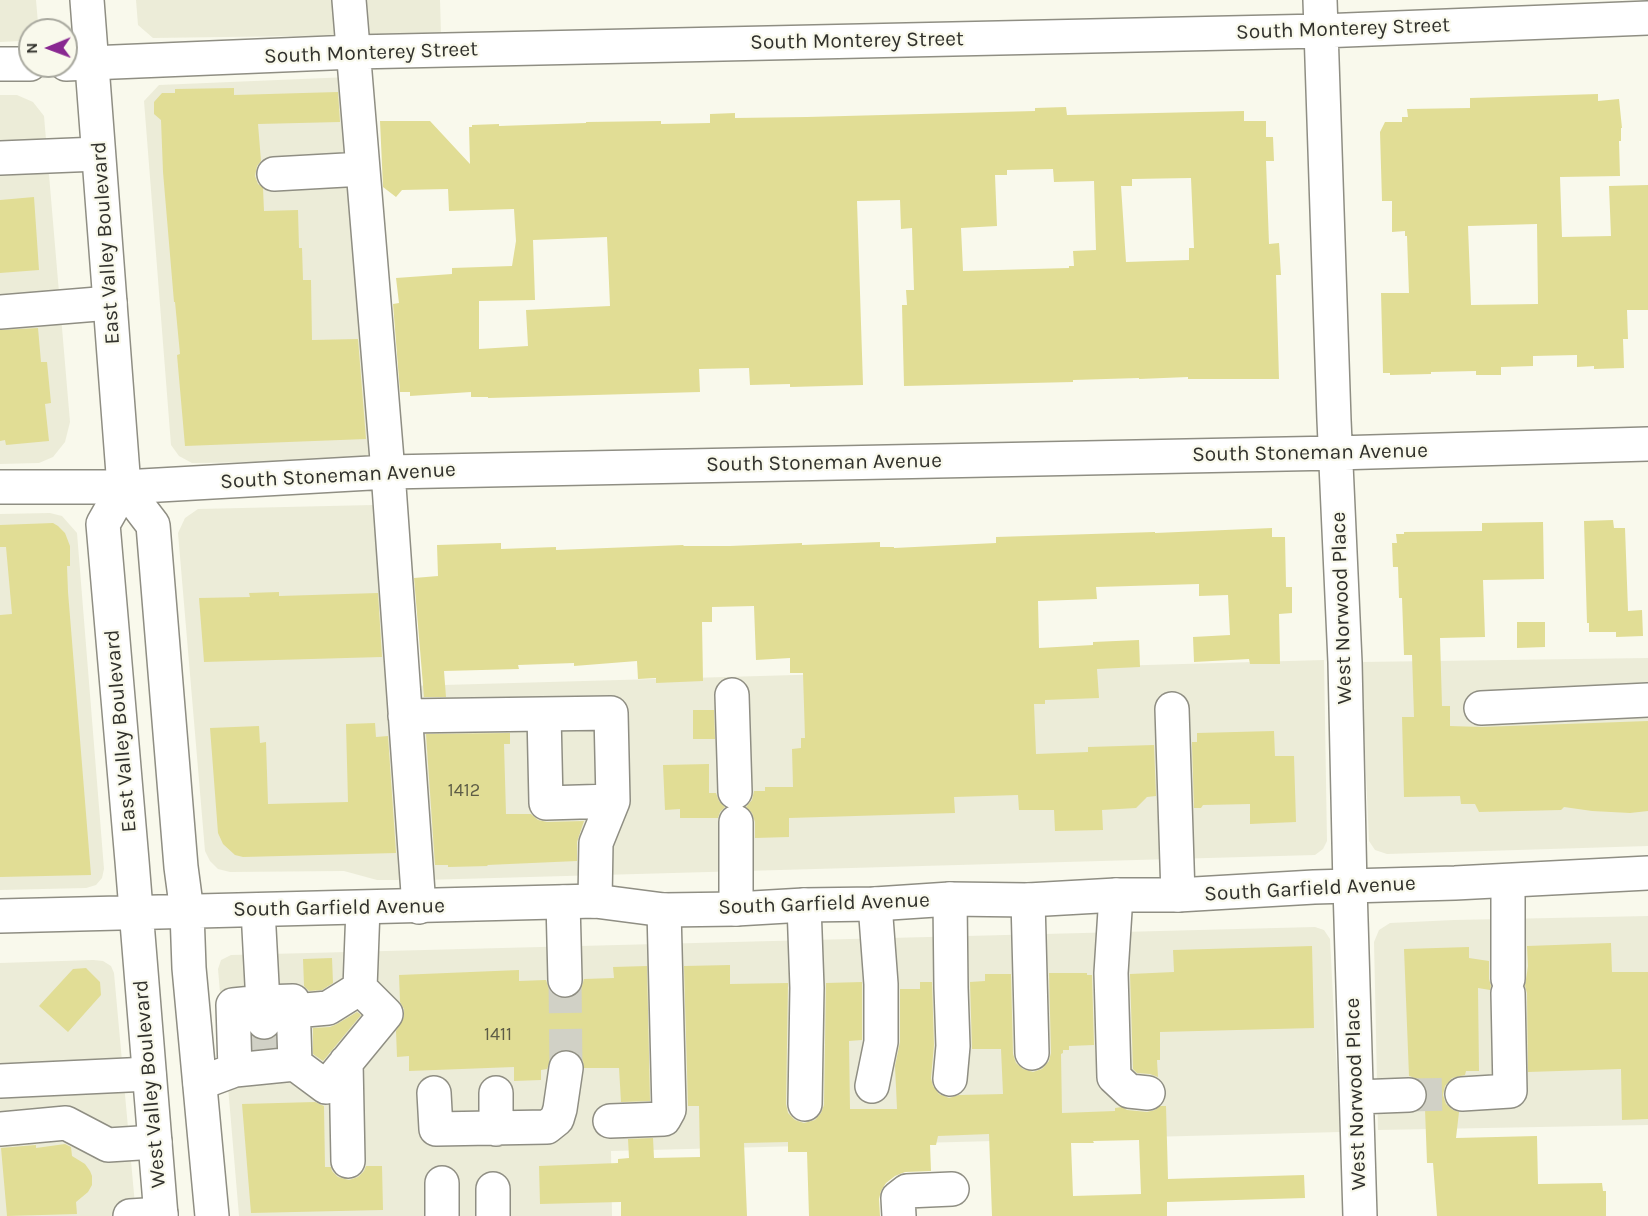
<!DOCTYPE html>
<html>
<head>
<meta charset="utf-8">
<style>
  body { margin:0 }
  #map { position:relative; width:1648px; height:1216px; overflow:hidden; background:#f9f9ec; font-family:Karla,sans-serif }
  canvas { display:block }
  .north { position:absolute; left:18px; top:18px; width:60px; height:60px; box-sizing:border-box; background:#f9f9ec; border:2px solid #a9a99f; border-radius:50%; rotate:269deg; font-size:16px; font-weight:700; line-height:24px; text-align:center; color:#31312c }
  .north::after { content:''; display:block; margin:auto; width:21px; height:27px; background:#892891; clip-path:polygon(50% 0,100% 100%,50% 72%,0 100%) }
</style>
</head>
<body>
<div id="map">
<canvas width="1648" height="1216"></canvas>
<div class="north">N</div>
</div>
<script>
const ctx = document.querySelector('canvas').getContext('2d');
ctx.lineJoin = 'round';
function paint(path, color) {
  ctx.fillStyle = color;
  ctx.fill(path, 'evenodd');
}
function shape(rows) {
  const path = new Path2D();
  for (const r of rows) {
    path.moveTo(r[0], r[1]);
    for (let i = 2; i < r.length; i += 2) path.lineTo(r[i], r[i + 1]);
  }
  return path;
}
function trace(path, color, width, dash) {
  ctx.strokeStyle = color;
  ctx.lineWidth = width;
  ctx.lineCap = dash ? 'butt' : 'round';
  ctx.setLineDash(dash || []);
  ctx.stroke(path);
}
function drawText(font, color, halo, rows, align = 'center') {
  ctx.font = font + ' Karla,sans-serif';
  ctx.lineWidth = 4.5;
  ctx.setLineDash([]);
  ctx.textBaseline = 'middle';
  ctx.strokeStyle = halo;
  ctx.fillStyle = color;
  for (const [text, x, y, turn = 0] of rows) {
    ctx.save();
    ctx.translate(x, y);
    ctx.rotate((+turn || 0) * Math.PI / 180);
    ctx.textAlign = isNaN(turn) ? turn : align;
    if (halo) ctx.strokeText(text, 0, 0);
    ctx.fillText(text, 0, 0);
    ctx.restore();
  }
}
paint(shape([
  [0,0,36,0,38,23,35,30,30,30,30,36,21,41,0,42],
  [136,0,440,0,441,34,153,38,138,25],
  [349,77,371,461,192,463,179,456,171,445,144,101,159,85],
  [0,95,17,95,33,102,44,116,70,422,65,442,53,457,39,463,0,464],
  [373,505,406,880,377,880,344,871,230,872,218,869,210,861,205,851,178,533,185,518,198,509],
  [50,513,62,516,77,533,104,869,102,878,96,885,86,888,0,890,0,514],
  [1648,658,1648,846,1387,854,1375,850,1369,841,1361,662],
  [1324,660,1327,841,1323,849,1315,855,423,880,408,686],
  [1648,916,1648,1125,1378,1130,1374,942,1379,930,1390,923,1454,920],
  [1315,927,1324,930,1330,939,1340,1132,611,1151,612,1216,239,1216,218,969,221,960,231,955],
  [93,960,103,961,111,966,114,973,136,1216,0,1216,0,963]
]), '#ececd8');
paint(shape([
  [234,88,234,95,338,92,340,122,258,124,261,161,257,166,255,176,258,184,263,188,264,211,298,210,299,248,302,248,303,280,311,280,312,340,358,339,366,439,185,446,177,355,180,354,175,302,174,302,163,172,161,120,154,114,154,102,162,93,175,93,175,89],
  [1598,94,1598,101,1619,99,1622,128,1621,128,1621,141,1619,141,1620,176,1560,177,1562,237,1611,236,1609,186,1648,185,1648,310,1627,310,1628,339,1623,339,1624,368,1594,369,1594,366,1577,367,1577,355,1533,356,1533,366,1501,367,1501,375,1476,375,1476,371,1431,372,1431,374,1390,375,1390,373,1383,373,1381,293,1409,293,1407,236,1405,236,1405,231,1392,232,1392,201,1382,201,1380,132,1385,122,1402,122,1402,117,1408,117,1407,109,1470,108,1470,98],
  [1537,224,1538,304,1471,305,1468,226],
  [1066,107,1067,115,1244,111,1244,121,1266,121,1266,137,1273,137,1274,161,1266,161,1269,244,1279,243,1281,275,1276,275,1279,379,1188,379,1188,377,1139,379,1139,378,1073,380,1073,382,904,386,902,305,907,305,906,290,914,290,912,228,901,229,900,200,857,201,863,385,790,387,790,384,750,385,749,368,699,369,700,392,488,398,488,397,471,397,471,392,410,396,410,392,400,392,393,304,399,303,396,278,452,274,452,268,512,266,516,241,514,209,449,211,448,189,402,190,396,197,383,187,380,121,430,121,470,164,469,127,472,127,472,125,499,124,499,126,586,123,586,122,661,121,661,124,710,123,710,114,735,113,735,118,807,117,1035,111,1035,108],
  [1053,169,1054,182,1094,181,1096,250,1073,251,1074,266,1069,266,1069,268,963,271,961,228,997,226,995,175,1007,175,1007,170],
  [1191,178,1194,248,1189,248,1189,260,1126,262,1121,186,1132,186,1132,179],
  [607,237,610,306,526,310,528,346,479,349,479,301,535,300,533,240],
  [34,197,39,270,0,273,0,200],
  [38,328,41,362,47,362,51,403,45,404,49,441,6,445,5,440,0,441,0,330],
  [1613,520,1614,528,1625,528,1628,611,1642,610,1643,636,1616,637,1616,632,1589,632,1589,623,1587,623,1584,521],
  [1543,522,1544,579,1483,580,1485,637,1440,638,1442,706,1450,706,1450,726,1482,727,1648,721,1648,811,1630,813,1592,811,1564,807,1561,810,1479,812,1475,804,1461,804,1460,796,1404,797,1402,717,1414,717,1412,655,1404,655,1402,598,1399,598,1398,567,1393,567,1392,543,1397,543,1396,534,1404,534,1404,532,1482,531,1482,523],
  [53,523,58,526,65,533,70,546,70,566,67,566,68,592,91,875,0,877,0,615,12,614,6,547,0,547,0,525],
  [1272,528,1272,537,1285,537,1286,587,1292,587,1292,613,1279,614,1280,664,1250,664,1249,659,1194,662,1193,637,1230,635,1228,595,1199,596,1199,584,1096,587,1097,599,1038,601,1039,648,1093,645,1093,642,1139,640,1140,667,1097,669,1099,698,1045,700,1045,704,1034,704,1036,754,1088,752,1088,747,1154,745,1156,796,1147,797,1136,808,1102,810,1103,830,1055,831,1054,810,1019,810,1018,795,954,797,955,813,789,818,789,837,755,838,755,822,752,813,746,807,752,800,754,791,765,791,765,787,793,787,792,749,801,748,801,738,805,738,803,673,790,673,790,658,756,660,754,606,712,607,712,622,702,622,703,681,656,683,656,678,638,679,637,661,574,666,574,663,518,665,519,669,444,671,446,697,424,697,414,578,438,576,437,545,501,543,501,549,556,547,556,550,683,545,684,546,730,546,802,543,802,545,880,542,880,547,894,547,894,548,996,543,996,537,1155,532,1155,533],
  [279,592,279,596,378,593,382,657,204,662,199,598,250,597,249,593],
  [1517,622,1545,622,1545,647,1517,648],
  [693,710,714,710,715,739,693,739],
  [375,723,376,737,388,736,396,853,243,857,235,855,223,844,218,833,210,728,259,726,260,743,266,742,268,804,348,802,346,724],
  [1274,731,1275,756,1294,756,1296,822,1250,824,1250,804,1203,805,1201,808,1194,808,1192,745,1192,742,1197,742,1197,733],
  [510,733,510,744,504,744,506,814,531,814,538,820,547,822,584,821,577,842,577,861,487,865,488,866,448,867,448,865,435,865,426,734],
  [709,764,709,793,716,793,719,801,725,807,720,812,718,818,680,818,680,809,665,810,663,765],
  [1611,943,1612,972,1648,972,1648,1119,1622,1120,1621,1069,1528,1072,1527,993,1525,986,1528,966,1527,946],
  [1312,946,1314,1028,1160,1032,1160,1060,1157,1060,1158,1077,1150,1074,1137,1073,1133,1069,1130,974,1174,972,1173,950],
  [1469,947,1469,958,1489,961,1489,979,1491,986,1490,990,1478,988,1479,1071,1466,1071,1465,1075,1452,1078,1445,1086,1443,1095,1446,1104,1453,1110,1459,1112,1456,1138,1537,1136,1538,1184,1602,1183,1603,1191,1606,1191,1606,1216,1437,1216,1433,1163,1427,1163,1425,1109,1421,1109,1426,1103,1428,1094,1425,1086,1418,1079,1409,1076,1404,949],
  [332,958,333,983,322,990,309,991,304,986,303,959],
  [730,965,730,984,788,983,786,1104,788,1113,795,1120,804,1123,815,1120,821,1113,824,1105,826,983,862,982,862,1040,849,1041,850,1109,897,1109,895,1066,900,1042,900,989,920,989,920,982,932,982,934,1045,931,1078,933,1086,939,1094,949,1098,959,1095,1003,1094,1001,1049,972,1049,970,982,985,981,985,974,1011,974,1013,1054,1016,1063,1023,1069,1033,1072,1042,1069,1049,1061,1051,1053,1049,973,1087,973,1087,975,1092,975,1094,1045,1069,1046,1069,1050,1063,1050,1063,1053,1061,1054,1062,1113,1115,1111,1115,1108,1122,1107,1127,1110,1147,1112,1155,1110,1160,1106,1166,1106,1168,1179,1304,1175,1305,1198,1167,1202,1167,1216,992,1216,989,1134,938,1136,936,1145,930,1145,931,1171,905,1172,895,1176,886,1183,881,1191,879,1199,880,1216,809,1216,807,1152,788,1152,788,1142,744,1143,747,1216,621,1216,621,1202,540,1204,539,1166,618,1163,618,1159,629,1158,628,1139,653,1138,654,1158,700,1157,699,1106,688,1106,684,966],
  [1139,1140,1141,1194,1073,1196,1071,1143,1094,1143,1093,1141],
  [647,966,650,1101,621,1102,619,1068,584,1068,583,1061,578,1054,569,1050,560,1050,552,1056,547,1069,541,1070,541,1080,514,1081,514,1067,409,1071,409,1056,397,1057,396,1031,404,1017,404,1009,400,1002,399,975,519,970,519,981,546,980,549,989,556,996,566,999,575,996,581,989,584,979,614,978,613,967],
  [86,968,100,982,101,995,68,1032,39,1006,73,969],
  [357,1012,361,1015,323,1061,313,1054,313,1028,330,1027,337,1024],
  [253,1036,256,1039,264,1041,275,1037,276,1047,253,1049],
  [315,1102,324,1106,325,1167,331,1167,332,1171,338,1177,349,1180,358,1177,364,1171,366,1166,382,1166,383,1210,251,1213,242,1104],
  [65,1144,71,1147,72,1156,85,1164,90,1171,92,1176,92,1185,88,1192,76,1202,77,1214,7,1216,1,1148,36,1145,36,1148]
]), '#e1dd95');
trace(shape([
  [565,980,566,1068],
  [264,1022,265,1052],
  [1409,1095,1462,1094]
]), '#d1d1c6', 33, [33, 16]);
const minor = shape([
  [349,0,388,472,419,907],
  [1320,0,1334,420,1345,662,1350,887,1360,1216],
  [0,64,30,64],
  [66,64,354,52,1321,31,1648,18],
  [0,158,98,154],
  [274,174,363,169],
  [0,312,110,303],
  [0,487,124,487,388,472,1336,453,1648,444],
  [732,695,735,792],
  [1481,708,1648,700],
  [1172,709,1178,895],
  [544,714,546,803,613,801],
  [405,716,611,713,613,801,596,843,595,901],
  [1116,895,1111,973,1114,1077,1129,1091,1148,1093],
  [1028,900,1032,1053],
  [563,902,565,980],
  [804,905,807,988,805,1104],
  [736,909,736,822],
  [258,910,264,1022],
  [1508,979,1508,881],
  [294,1011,328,1008,360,988],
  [346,1062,348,1161],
  [235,1070,233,1005,263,1002,293,1001,295,1064],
  [950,1079,953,1046,951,988,950,899],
  [0,1081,149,1074],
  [200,1083,235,1070,295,1064,326,1087,386,1014,360,988,363,908],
  [872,1086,881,1042,881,984,875,904],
  [434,1093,436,1129,547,1127,557,1119,560,1109,566,1068],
  [496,1093,496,1129],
  [1462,1094,1510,1091,1508,993],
  [1357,1097,1409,1095],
  [610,1121,664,1119,669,1110,664,910],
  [0,1129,66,1123,108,1145,155,1142],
  [493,1189,493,1216],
  [130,1216,161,1214],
  [442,1216,442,1183],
  [899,1216,898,1198,907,1191,952,1189]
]);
const major = shape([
  [87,0,124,487,153,525,181,867,187,912,189,968,212,1216],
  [124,487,103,524,132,861,161,1216],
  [0,916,595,901,664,910,736,909,804,905,875,904,950,899,1028,900,1116,895,1178,895,1314,887,1455,883,1648,873]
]);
trace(minor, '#8f8e83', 36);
trace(major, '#8f8e83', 36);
trace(minor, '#fff', 33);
trace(major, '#fff', 33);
drawText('18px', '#5d5c46', null, [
  ["1412",464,791],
  ["1411",498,1035]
]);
drawText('21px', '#31312c', '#f9f9ec', [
  ["South Monterey Street",1343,29,-2],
  ["South Monterey Street",857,41,-1],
  ["South Monterey Street",371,53,-2],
  ["East Valley Boulevard",106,243,-94],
  ["South Stoneman Avenue",1310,453,-1],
  ["South Stoneman Avenue",824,463,-1],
  ["South Stoneman Avenue",338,476,-3],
  ["West Norwood Place",1342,608,-92],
  ["East Valley Boulevard",121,731,-95],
  ["South Garfield Avenue",1310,889,-3],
  ["South Garfield Avenue",824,904,-2],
  ["South Garfield Avenue",339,908,-1],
  ["West Valley Boulevard",150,1084,-95],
  ["West Norwood Place",1356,1094,-92]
]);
</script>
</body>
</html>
